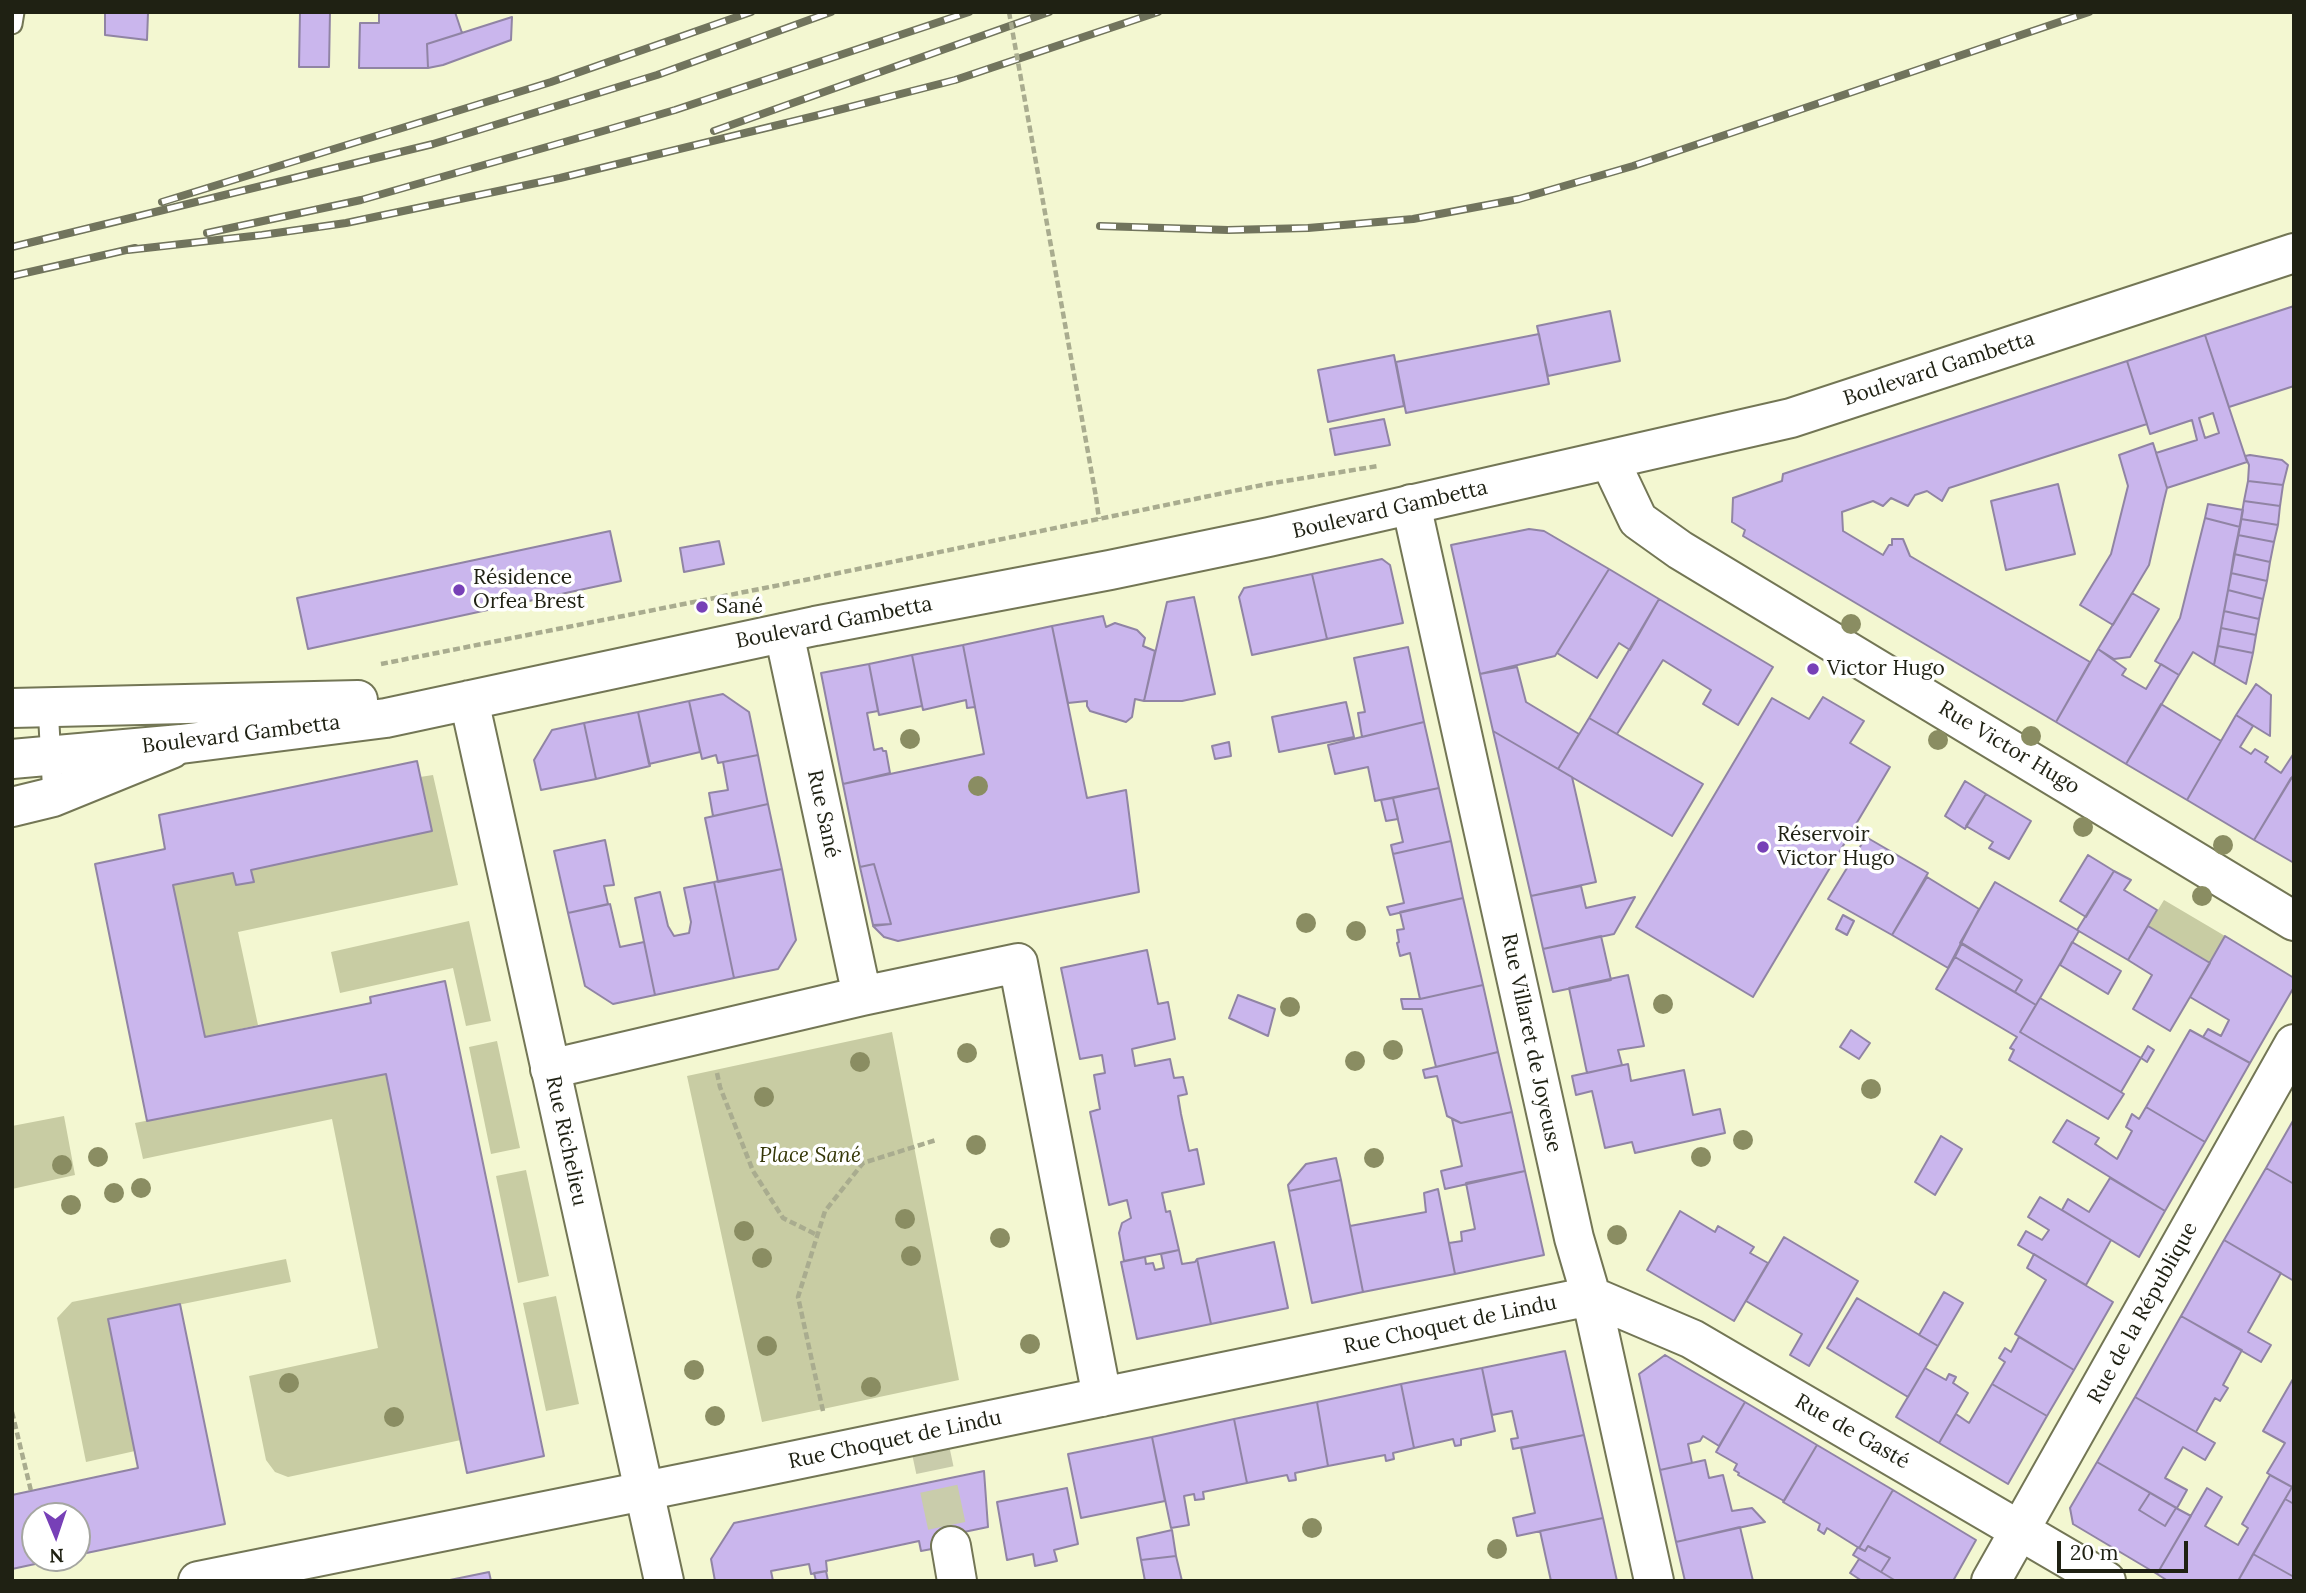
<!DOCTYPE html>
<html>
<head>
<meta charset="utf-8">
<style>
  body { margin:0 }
  #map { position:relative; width:2306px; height:1593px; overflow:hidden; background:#f3f7d1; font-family:Lora,serif }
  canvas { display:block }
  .frame { position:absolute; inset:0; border:14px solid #1f2113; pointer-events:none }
  .north { position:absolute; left:21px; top:1502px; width:70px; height:70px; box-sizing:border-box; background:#fff; border:2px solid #a5a6a1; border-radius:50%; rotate:178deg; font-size:19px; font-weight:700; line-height:28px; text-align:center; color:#1f2113 }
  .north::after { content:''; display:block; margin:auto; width:24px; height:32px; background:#7740b7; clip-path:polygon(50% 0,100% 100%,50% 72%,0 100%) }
  .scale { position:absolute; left:2057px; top:1541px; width:131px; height:32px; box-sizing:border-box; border:4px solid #1f2113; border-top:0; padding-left:9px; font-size:21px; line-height:24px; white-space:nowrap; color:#1f2113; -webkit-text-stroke:5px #fff; paint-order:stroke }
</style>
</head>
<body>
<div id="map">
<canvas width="2306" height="1593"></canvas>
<div class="frame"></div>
<div class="north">N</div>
<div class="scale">20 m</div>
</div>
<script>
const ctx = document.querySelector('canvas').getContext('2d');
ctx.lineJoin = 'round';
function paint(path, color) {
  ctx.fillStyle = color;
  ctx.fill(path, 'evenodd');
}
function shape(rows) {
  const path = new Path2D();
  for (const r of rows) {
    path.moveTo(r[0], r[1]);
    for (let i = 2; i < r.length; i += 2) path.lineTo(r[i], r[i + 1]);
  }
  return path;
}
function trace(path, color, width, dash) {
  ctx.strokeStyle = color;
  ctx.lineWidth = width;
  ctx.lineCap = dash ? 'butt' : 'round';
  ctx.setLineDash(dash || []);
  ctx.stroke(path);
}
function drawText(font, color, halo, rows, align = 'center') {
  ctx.font = font + ' Lora,serif';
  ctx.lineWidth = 7;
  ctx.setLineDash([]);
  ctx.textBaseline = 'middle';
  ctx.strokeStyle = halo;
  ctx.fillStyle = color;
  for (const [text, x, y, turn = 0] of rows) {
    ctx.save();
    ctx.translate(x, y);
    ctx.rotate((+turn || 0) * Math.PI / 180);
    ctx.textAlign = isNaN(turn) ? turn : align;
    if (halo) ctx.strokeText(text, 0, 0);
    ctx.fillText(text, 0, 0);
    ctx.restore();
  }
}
paint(shape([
  [433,775,458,885,238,932,258,1025,205,1037,173,885,233,873,236,885,253,882,251,870,432,831,420,777],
  [2164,900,2225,936,2210,963,2148,926],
  [469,921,491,1021,466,1026,453,968,340,993,331,952],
  [892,1032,959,1380,762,1422,687,1076],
  [497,1041,520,1148,491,1154,469,1047],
  [386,1074,461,1440,288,1477,275,1472,266,1460,249,1376,378,1348,332,1119,143,1159,135,1123],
  [64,1116,75,1175,12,1189,12,1126],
  [526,1170,549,1276,518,1283,496,1176],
  [286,1259,291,1282,109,1319,135,1451,86,1462,57,1318,72,1302],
  [556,1296,579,1404,546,1411,523,1303]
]), '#c8cca3');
const building = shape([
  [105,12,148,13,147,40,105,35,105,12],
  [300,12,330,12,329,67,299,67,300,12],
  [379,12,455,12,462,33,427,44,428,68,359,68,360,23,379,23,379,12],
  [512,17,511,40,443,65,428,68,427,44,512,17],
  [2294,306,2294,386,2229,407,2205,335,2294,306],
  [1610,311,1620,361,1548,376,1537,326,1610,311],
  [1539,334,1549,384,1406,413,1396,362,1539,334],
  [2205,335,2247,462,2167,488,2156,453,2197,440,2192,420,2150,434,2127,361,2205,335],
  [2213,413,2219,433,2205,438,2199,418,2213,413],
  [1394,355,1404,406,1328,422,1318,370,1394,355],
  [2127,361,2147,424,1949,488,1942,501,1927,491,1915,495,1908,506,1891,498,1883,506,1873,501,1842,512,1843,531,1883,555,1889,545,1892,545,1892,539,1903,539,1910,556,2090,662,2056,722,1743,536,1745,530,1732,522,1733,498,1782,481,1783,474,2127,361],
  [1384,419,1390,445,1335,455,1330,429,1384,419],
  [2153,443,2167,488,2164,500,2149,565,2113,625,2080,605,2111,554,2128,486,2119,455,2153,443],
  [2250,455,2282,460,2288,465,2283,485,2248,481,2249,465,2245,456,2250,455],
  [2248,481,2283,485,2280,506,2244,501,2248,481],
  [2058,484,2075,554,2006,570,1991,501,2058,484],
  [2244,501,2280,506,2278,525,2241,519,2244,501],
  [2208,504,2243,510,2240,527,2205,518,2208,504],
  [2205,518,2240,527,2214,665,2193,652,2179,675,2155,661,2180,618,2205,518],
  [2241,519,2278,525,2274,542,2238,535,2241,519],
  [1529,529,1544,531,1609,569,1555,656,1480,674,1451,545,1529,529],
  [610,531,621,581,308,649,297,598,610,531],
  [2238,535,2274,542,2270,562,2234,554,2238,535],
  [719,541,724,564,684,572,680,548,719,541],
  [2234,554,2270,562,2267,581,2231,573,2234,554],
  [1382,559,1390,565,1403,623,1327,639,1312,574,1382,559],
  [1609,569,1659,599,1630,650,1619,643,1597,678,1557,653,1609,569],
  [2231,573,2267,581,2263,599,2228,590,2231,573],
  [1312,574,1327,639,1252,655,1239,597,1244,588,1312,574],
  [2228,590,2263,599,2259,619,2224,611,2228,590],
  [2132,593,2159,609,2130,657,2114,659,2098,649,2132,593],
  [1194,597,1215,694,1182,701,1144,701,1167,602,1194,597],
  [1659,599,1773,667,1738,725,1703,704,1711,690,1663,660,1617,734,1589,718,1659,599],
  [2224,611,2259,619,2256,635,2221,628,2224,611],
  [1103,616,1106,627,1115,623,1137,630,1145,638,1143,646,1155,651,1144,701,1135,699,1132,717,1126,722,1090,711,1087,706,1087,701,1068,703,1052,626,1103,616],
  [1052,626,1087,798,1126,790,1139,892,898,941,884,937,873,926,891,924,874,864,860,867,843,784,984,754,963,645,1052,626],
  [2221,628,2256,635,2253,653,2218,646,2221,628],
  [963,645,975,707,967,708,966,700,923,710,912,655,963,645],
  [2218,646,2253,653,2246,684,2214,665,2218,646],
  [1408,647,1424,722,1362,737,1358,713,1365,712,1354,658,1408,647],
  [2098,649,2126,669,2122,675,2146,689,2161,664,2179,675,2126,764,2056,722,2098,649],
  [912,655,922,706,879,715,869,664,912,655],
  [869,664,878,711,867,713,874,750,882,748,883,751,886,751,890,773,843,784,821,673,869,664],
  [1517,667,1526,702,1579,734,1558,769,1493,731,1480,674,1517,667],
  [2256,684,2271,695,2270,736,2236,715,2256,684],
  [723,694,749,712,758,755,718,763,716,755,702,759,689,701,723,694],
  [1823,697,1864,721,1850,743,1890,767,1753,997,1636,927,1772,698,1809,719,1823,697],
  [689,701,700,752,649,764,638,712,689,701],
  [1346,702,1354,737,1279,752,1272,717,1346,702],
  [2161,704,2221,741,2187,800,2126,764,2161,704],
  [638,712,650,766,596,779,584,723,638,712],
  [2236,715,2253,726,2240,747,2251,754,2255,749,2268,757,2265,762,2281,773,2294,753,2294,774,2254,840,2187,800,2236,715],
  [1589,718,1703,784,1672,836,1558,769,1589,718],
  [1424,722,1439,788,1375,801,1368,767,1335,774,1328,745,1424,722],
  [584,723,596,779,541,790,534,760,552,730,584,723],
  [1493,731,1572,777,1596,882,1531,896,1493,731],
  [1229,742,1231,756,1215,759,1212,746,1229,742],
  [758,755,768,804,713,816,709,793,728,790,723,762,758,755],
  [417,761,432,831,251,870,254,882,236,885,233,873,173,885,205,1037,371,1003,370,997,445,981,544,1456,467,1473,386,1074,147,1121,95,864,165,849,159,815,417,761],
  [2291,778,2294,780,2294,863,2254,840,2291,778],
  [1965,781,1986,794,1965,829,1945,816,1965,781],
  [1439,788,1451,841,1393,854,1391,845,1403,842,1393,798,1439,788],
  [1986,794,2031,821,2009,859,1989,848,1993,842,1966,826,1986,794],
  [1393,798,1398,819,1386,821,1381,800,1393,798],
  [768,804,782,869,718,882,705,818,768,804],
  [1866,837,1928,873,1892,935,1828,899,1866,837],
  [605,840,614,885,604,886,608,904,568,913,554,851,605,840],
  [1451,841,1463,898,1390,915,1387,907,1404,903,1393,854,1451,841],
  [2088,855,2114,871,2086,917,2060,901,2088,855],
  [874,864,891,924,873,925,860,867,874,864],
  [782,869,796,940,778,969,734,978,714,882,782,869],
  [2114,871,2131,880,2124,890,2157,910,2128,960,2077,930,2114,871],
  [1927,877,1979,909,1948,968,1892,935,1927,877],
  [714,882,734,978,655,995,635,898,660,892,668,926,674,936,689,933,691,922,684,888,714,882],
  [1995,882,2079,931,2036,1005,2015,992,2022,980,1960,943,1995,882],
  [1581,886,1586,908,1635,897,1614,934,1543,949,1531,896,1581,886],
  [1463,898,1483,985,1420,999,1410,953,1400,956,1397,943,1399,942,1397,930,1404,929,1400,912,1463,898],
  [610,904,620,947,644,942,655,995,613,1004,585,986,568,913,610,904],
  [1843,915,1854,921,1847,935,1836,929,1843,915],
  [2148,926,2210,963,2170,1031,2133,1009,2152,975,2128,960,2148,926],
  [1601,936,1611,980,1553,992,1543,949,1601,936],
  [2225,936,2294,978,2294,987,2250,1063,2203,1037,2208,1029,2221,1036,2229,1020,2190,997,2225,936],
  [2072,942,2121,971,2108,994,2060,965,2072,942],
  [1962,943,2022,980,2015,992,1955,957,1962,943],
  [1147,950,1158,1004,1168,1002,1175,1039,1132,1049,1135,1066,1170,1059,1174,1078,1183,1077,1187,1094,1178,1096,1181,1114,1189,1151,1197,1149,1204,1184,1162,1193,1166,1212,1170,1211,1179,1250,1124,1261,1119,1233,1122,1223,1131,1218,1127,1200,1109,1205,1090,1112,1100,1109,1094,1075,1105,1073,1102,1055,1080,1059,1061,968,1147,950],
  [1955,957,2036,1005,2020,1032,2124,1094,2108,1119,2009,1060,2014,1050,2010,1048,2017,1037,1936,989,1955,957],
  [1628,975,1644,1046,1618,1050,1622,1065,1587,1073,1569,988,1628,975],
  [1483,985,1498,1052,1436,1067,1422,1009,1403,1009,1401,999,1420,999,1483,985],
  [1238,995,1275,1009,1268,1036,1229,1018,1238,995],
  [2040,998,2141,1058,2121,1092,2020,1032,2040,998],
  [1851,1030,1870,1043,1859,1059,1840,1047,1851,1030],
  [2190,1030,2250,1063,2205,1142,2146,1107,2190,1030],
  [2148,1046,2154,1050,2147,1062,2141,1058,2148,1046],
  [1498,1052,1512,1112,1461,1123,1447,1116,1437,1076,1425,1078,1423,1070,1498,1052],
  [1628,1064,1631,1081,1684,1070,1693,1115,1720,1109,1725,1133,1635,1153,1632,1142,1605,1148,1592,1091,1576,1095,1572,1076,1628,1064],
  [2146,1107,2205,1142,2165,1211,2053,1142,2067,1120,2099,1138,2095,1144,2117,1159,2132,1131,2126,1127,2132,1114,2139,1119,2146,1107],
  [1512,1112,1525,1171,1445,1189,1441,1171,1462,1166,1452,1119,1461,1123,1512,1112],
  [2294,1119,2294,1184,2266,1168,2294,1119],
  [1941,1136,1962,1149,1935,1195,1915,1182,1941,1136],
  [1336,1158,1341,1180,1289,1191,1288,1185,1306,1164,1336,1158],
  [2266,1168,2294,1184,2294,1281,2224,1240,2266,1168],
  [1525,1171,1544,1255,1455,1274,1449,1243,1462,1241,1461,1232,1475,1229,1466,1183,1525,1171],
  [2110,1178,2165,1211,2139,1257,2062,1210,2068,1199,2089,1212,2110,1178],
  [1341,1180,1363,1292,1312,1303,1289,1191,1341,1180],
  [1438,1189,1455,1274,1363,1292,1350,1226,1426,1212,1424,1193,1438,1189],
  [2040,1197,2111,1240,2086,1285,2018,1245,2026,1231,2042,1240,2049,1230,2028,1217,2040,1197],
  [1680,1211,1715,1232,1718,1226,1754,1247,1750,1253,1768,1263,1734,1321,1647,1270,1680,1211],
  [1784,1237,1858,1281,1809,1366,1790,1355,1802,1334,1746,1301,1784,1237],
  [2224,1240,2281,1273,2248,1332,2271,1345,2261,1362,2181,1316,2224,1240],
  [1274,1242,1288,1308,1211,1324,1197,1259,1274,1242],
  [1179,1250,1182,1264,1195,1262,1197,1259,1211,1324,1137,1339,1121,1262,1145,1257,1146,1264,1153,1263,1155,1270,1164,1268,1161,1254,1179,1250],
  [2034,1254,2113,1302,2074,1370,2015,1334,2046,1280,2027,1268,2034,1254],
  [1944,1292,1963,1303,1938,1346,1919,1335,1944,1292],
  [1857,1298,1938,1346,1908,1397,1827,1348,1857,1298],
  [180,1304,225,1524,77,1555,77,1516,35,1516,35,1558,63,1558,12,1569,12,1495,138,1468,108,1319,180,1304],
  [2181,1316,2242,1350,2223,1385,2228,1388,2220,1401,2215,1398,2196,1432,2135,1397,2181,1316],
  [2019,1337,2074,1370,2047,1416,1992,1384,2005,1362,1999,1358,2005,1348,2011,1352,2019,1337],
  [1565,1351,1584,1435,1513,1449,1511,1439,1518,1438,1512,1411,1492,1415,1482,1368,1565,1351],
  [1665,1355,1745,1402,1719,1446,1703,1436,1700,1441,1688,1444,1692,1463,1660,1470,1639,1374,1665,1355],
  [1482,1368,1495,1431,1461,1439,1461,1445,1455,1446,1453,1439,1414,1448,1401,1384,1482,1368],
  [1925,1368,1946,1380,1949,1374,1956,1377,1953,1383,1968,1393,1939,1443,1896,1417,1925,1368],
  [2293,1379,2294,1484,2292,1487,2267,1473,2285,1443,2263,1431,2293,1379],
  [1401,1384,1414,1448,1393,1453,1394,1459,1386,1461,1385,1455,1328,1466,1317,1402,1401,1384],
  [1992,1384,2047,1416,2008,1484,1939,1443,1956,1414,1969,1423,1992,1384],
  [2135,1397,2215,1443,2205,1460,2183,1447,2165,1478,2187,1490,2177,1508,2097,1462,2135,1397],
  [1317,1402,1328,1466,1295,1473,1296,1480,1289,1481,1287,1475,1247,1483,1234,1419,1317,1402],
  [1745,1402,1817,1445,1784,1501,1738,1475,1739,1473,1734,1470,1737,1464,1716,1452,1745,1402],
  [1234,1419,1247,1483,1203,1492,1204,1499,1195,1500,1194,1494,1184,1496,1189,1525,1171,1528,1152,1437,1234,1419],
  [1584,1435,1603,1518,1517,1536,1513,1518,1535,1513,1521,1448,1584,1435],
  [1152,1437,1165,1501,1081,1518,1068,1454,1152,1437],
  [1817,1445,1893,1490,1859,1548,1827,1528,1824,1534,1818,1530,1820,1524,1783,1502,1817,1445],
  [1705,1460,1709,1478,1723,1475,1732,1511,1752,1508,1765,1522,1676,1542,1660,1470,1705,1460],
  [2097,1462,2150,1493,2139,1510,2165,1526,2176,1508,2191,1516,2157,1574,2073,1524,2070,1508,2097,1462],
  [984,1471,988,1527,935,1538,937,1548,921,1551,919,1541,826,1561,827,1571,811,1574,809,1564,771,1571,773,1581,715,1581,711,1559,734,1523,984,1471],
  [2270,1475,2292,1487,2238,1581,2168,1581,2157,1574,2207,1488,2222,1497,2205,1526,2238,1545,2248,1528,2242,1524,2270,1475],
  [2292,1487,2294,1488,2294,1504,2285,1499,2292,1487],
  [1067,1488,1078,1544,1054,1550,1057,1561,1035,1566,1033,1554,1007,1560,997,1502,1067,1488],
  [1893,1490,1976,1540,1953,1581,1896,1581,1881,1572,1890,1558,1868,1546,1865,1551,1859,1548,1893,1490],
  [2150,1493,2176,1508,2165,1526,2139,1510,2150,1493],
  [2285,1499,2294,1504,2294,1577,2253,1554,2285,1499],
  [1603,1518,1617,1581,1551,1581,1540,1531,1603,1518],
  [1740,1527,1753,1581,1685,1581,1676,1542,1740,1527],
  [1172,1530,1176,1556,1141,1560,1137,1538,1172,1530],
  [1868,1546,1890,1558,1881,1572,1853,1555,1858,1547,1865,1551,1868,1546],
  [2253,1554,2294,1577,2294,1581,2238,1581,2253,1554],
  [1176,1556,1182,1581,1145,1581,1141,1560,1176,1556],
  [1859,1559,1881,1572,1896,1581,1862,1581,1850,1573,1859,1559],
  [826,1571,828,1581,816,1581,814,1573,826,1571],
  [489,1572,491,1581,445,1581,489,1572]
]);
paint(building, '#cab6ed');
trace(building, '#9084a4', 2);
trace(shape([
  [927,1433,951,1546]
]), '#c9ccab', 38, [38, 19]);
const lane = shape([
  [12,24,14,12],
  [48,706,53,797]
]);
const street = shape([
  [1411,504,1574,1238,1591,1296,1654,1581],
  [784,633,862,996],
  [12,807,53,797,171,749],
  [550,1069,862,996,1018,963,1102,1397],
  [951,1546,957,1581],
  [198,1581,738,1472,1591,1296,1692,1339,2106,1581]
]);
const secondary = shape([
  [1610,461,1638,520,1680,550,2294,921],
  [469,700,664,1581],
  [12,708,358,700],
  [12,759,181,744,386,718,815,626,1110,570,1269,537,1791,418,2294,253],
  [1991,1581,2294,1044]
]);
trace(lane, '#737655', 23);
trace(street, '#737655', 42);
trace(secondary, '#737655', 42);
trace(shape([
  [1096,497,1099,519],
  [381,664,805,580,1267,484,1378,466],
  [717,1073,720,1087,753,1171,783,1218,817,1235],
  [823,1411,798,1297,825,1211,863,1163,936,1140],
  [12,1412,31,1491]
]), '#a9ac8f', 4.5, [7, 3.5]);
trace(lane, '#fff', 19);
trace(street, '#fff', 38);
trace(secondary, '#fff', 38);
const rail = shape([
  [714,131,1049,12],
  [162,202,551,82,751,12],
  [1100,226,1228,230,1308,228,1413,219,1519,199,1633,166,2089,12],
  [207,233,361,200,610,129,675,110,969,12],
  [12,247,433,144,657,75,831,12],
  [128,250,262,235,346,223,560,178,815,116,955,80,1158,12],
  [12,276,135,248]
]);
trace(rail, '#71745d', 8);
trace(rail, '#fff', 5, [16]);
trace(shape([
  [1009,12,1096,497]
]), '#a9ac8f', 4.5, [7, 3.5]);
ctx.fillStyle = '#8a8d62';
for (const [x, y] of [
  [1851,624],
  [2031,736],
  [910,739],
  [1938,740],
  [978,786],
  [2083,827],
  [2223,845],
  [2202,896],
  [1306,923],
  [1356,931],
  [1663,1004],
  [1290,1007],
  [1393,1050],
  [967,1053],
  [1355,1061],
  [860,1062],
  [1871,1089],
  [764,1097],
  [1743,1140],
  [976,1145],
  [98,1157],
  [1701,1157],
  [1374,1158],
  [62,1165],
  [141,1188],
  [114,1193],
  [71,1205],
  [905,1219],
  [744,1231],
  [1617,1235],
  [1000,1238],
  [911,1256],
  [762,1258],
  [1030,1344],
  [767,1346],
  [694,1370],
  [289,1383],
  [871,1387],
  [715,1416],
  [394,1417],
  [1312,1528],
  [1497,1549]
]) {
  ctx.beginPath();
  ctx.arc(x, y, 10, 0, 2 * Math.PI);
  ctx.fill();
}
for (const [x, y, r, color] of [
  [459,590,7,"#7740b7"],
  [702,607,7,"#7740b7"],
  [1813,669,7,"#7740b7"],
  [1763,847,7,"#7740b7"]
]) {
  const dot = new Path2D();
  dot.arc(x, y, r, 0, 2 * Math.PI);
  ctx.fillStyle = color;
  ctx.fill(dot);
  trace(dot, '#fff', 2.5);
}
drawText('21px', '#1f2113', '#fff', [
  ["Boulevard Gambetta",1939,369,-18],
  ["Boulevard Gambetta",1390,510,-13],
  ["Boulevard Gambetta",834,623,-11],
  ["Boulevard Gambetta",241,735,-7],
  ["Rue Victor Hugo",2009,748,31],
  ["Rue Sané",823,814,78],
  ["Rue Villaret de Joyeuse",1531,1043,78],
  ["Rue Richelieu",566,1141,78],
  ["Rue de la République",2143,1313,-61],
  ["Rue Choquet de Lindu",1450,1325,-12],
  ["Rue de Gasté",1852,1432,30],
  ["Rue Choquet de Lindu",895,1440,-12]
]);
drawText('21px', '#1f2113', '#fff', [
  ["Résidence",473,578],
  ["Orfea Brest",473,602],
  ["Sané",716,607],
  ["Victor Hugo",1827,669],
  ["Réservoir",1777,835],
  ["Victor Hugo",1777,859]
], 'left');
drawText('italic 21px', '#353708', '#fff', [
  ["Place Sané",810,1156]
]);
</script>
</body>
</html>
